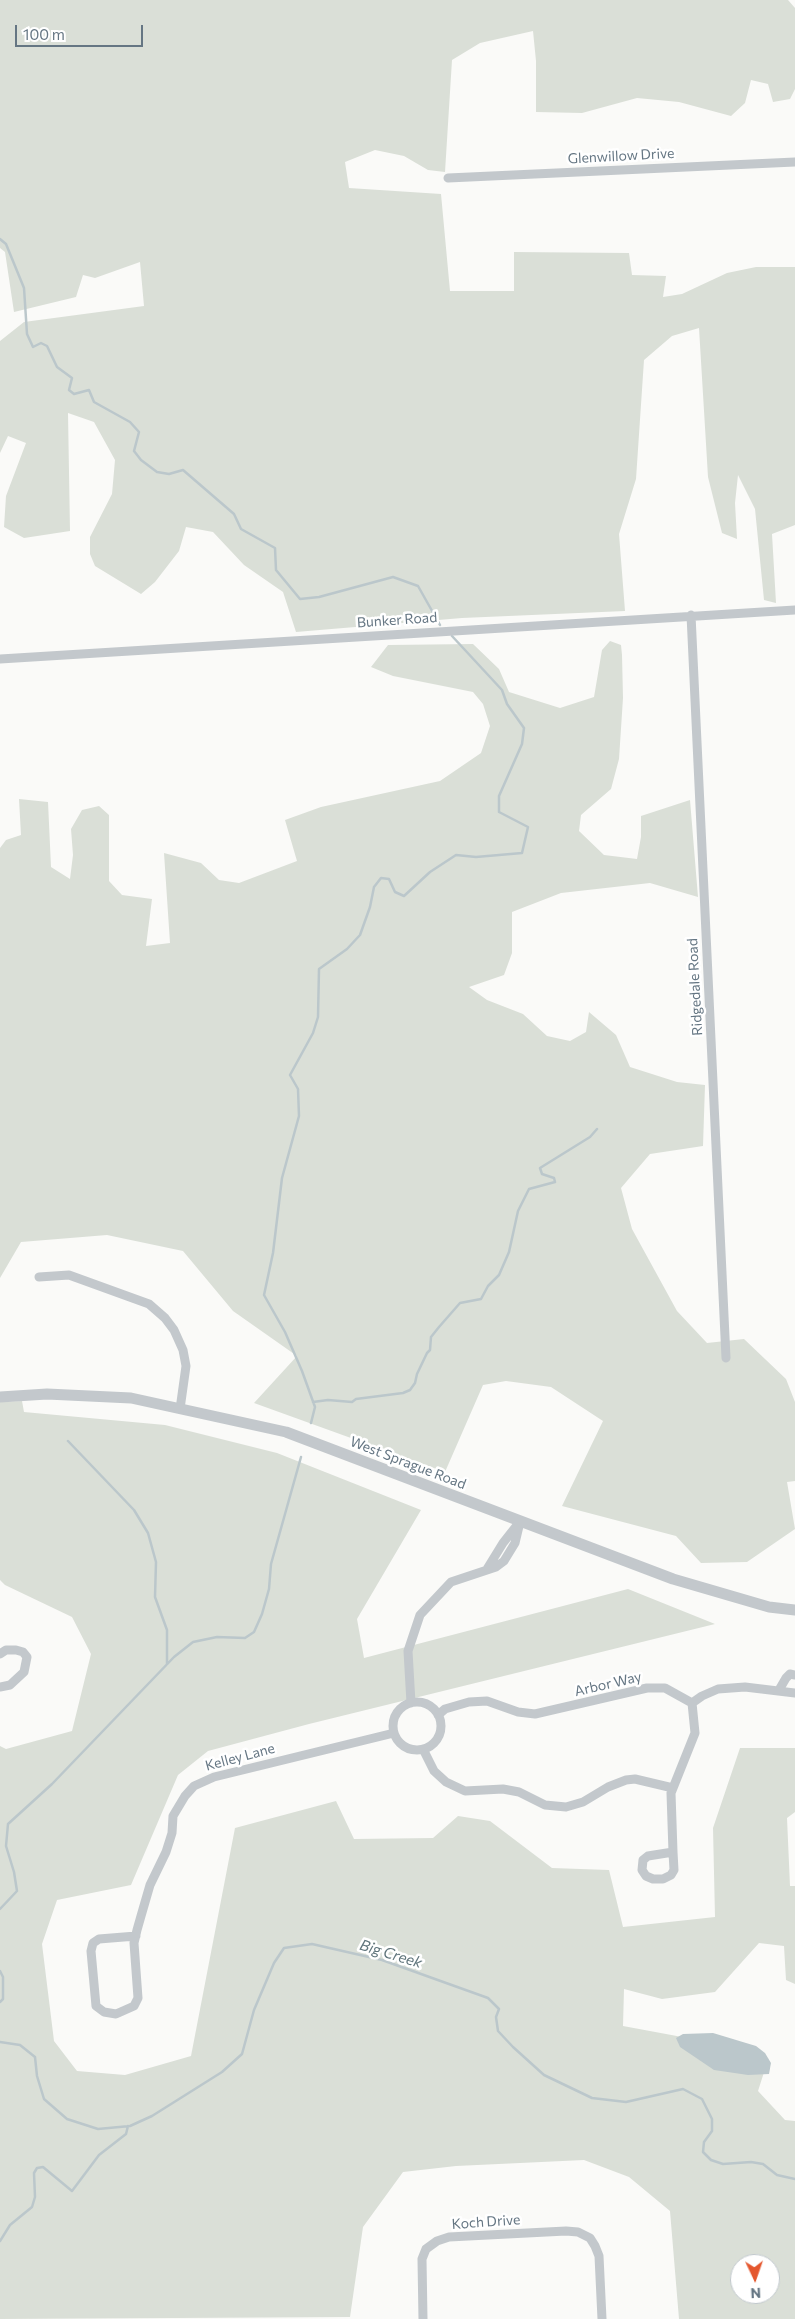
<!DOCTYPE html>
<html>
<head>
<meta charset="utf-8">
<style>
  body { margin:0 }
  #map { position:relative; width:795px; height:2319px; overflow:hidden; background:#fafaf8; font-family:Commissioner,sans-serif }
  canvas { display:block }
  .north { position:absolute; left:730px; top:2254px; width:50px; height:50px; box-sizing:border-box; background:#fff; border:1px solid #c1c8cd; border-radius:50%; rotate:177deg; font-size:14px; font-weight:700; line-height:20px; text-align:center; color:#657683 }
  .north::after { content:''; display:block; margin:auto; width:18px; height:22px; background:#e4572e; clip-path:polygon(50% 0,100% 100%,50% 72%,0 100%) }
  .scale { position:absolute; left:15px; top:25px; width:128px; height:22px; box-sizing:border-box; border:2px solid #657683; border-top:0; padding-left:6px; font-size:15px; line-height:18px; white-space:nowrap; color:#657683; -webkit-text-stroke:4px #fff; paint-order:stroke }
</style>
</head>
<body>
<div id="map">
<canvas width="795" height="2319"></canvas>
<div class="north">N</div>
<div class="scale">100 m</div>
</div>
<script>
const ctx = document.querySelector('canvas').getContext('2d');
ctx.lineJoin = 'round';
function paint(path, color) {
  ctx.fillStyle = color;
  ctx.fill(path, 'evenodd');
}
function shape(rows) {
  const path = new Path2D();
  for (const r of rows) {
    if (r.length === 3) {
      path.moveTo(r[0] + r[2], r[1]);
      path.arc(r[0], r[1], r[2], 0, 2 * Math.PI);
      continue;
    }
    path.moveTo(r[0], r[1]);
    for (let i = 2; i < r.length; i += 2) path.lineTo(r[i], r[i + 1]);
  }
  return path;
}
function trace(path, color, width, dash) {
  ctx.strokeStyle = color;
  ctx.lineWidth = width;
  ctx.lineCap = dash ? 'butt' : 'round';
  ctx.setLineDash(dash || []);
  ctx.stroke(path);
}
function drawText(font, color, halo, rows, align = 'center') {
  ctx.font = font + ' Commissioner,sans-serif';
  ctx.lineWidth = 5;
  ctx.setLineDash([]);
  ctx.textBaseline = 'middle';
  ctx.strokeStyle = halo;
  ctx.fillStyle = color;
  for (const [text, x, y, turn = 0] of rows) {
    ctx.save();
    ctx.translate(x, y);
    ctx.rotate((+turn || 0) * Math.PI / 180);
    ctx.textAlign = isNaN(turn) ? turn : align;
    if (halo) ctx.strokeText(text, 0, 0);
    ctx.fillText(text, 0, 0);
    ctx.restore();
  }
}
paint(shape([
  [0,0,788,0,795,8,795,89,790,99,773,102,768,84,751,80,745,103,731,116,679,102,637,98,582,113,536,112,536,61,533,31,480,43,452,60,445,172,428,170,404,156,375,150,345,162,349,188,441,194,450,291,514,291,514,252,629,253,632,275,666,276,663,297,682,294,727,273,756,267,795,267,795,525,772,534,776,603,764,600,755,509,738,475,735,503,737,539,722,533,708,477,699,328,672,336,644,360,636,479,619,534,625,611,462,618,296,632,283,592,244,565,213,532,186,527,179,551,155,582,141,594,95,566,90,554,90,537,112,494,115,460,94,422,68,413,70,531,24,538,4,527,6,496,26,443,8,436,0,453,0,341,24,322,144,306,140,262,95,278,83,275,76,297,14,312,5,252,0,248],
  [610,641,621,645,622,655,623,698,619,759,611,789,581,815,579,831,604,855,637,859,641,837,641,816,690,800,698,897,650,883,561,893,512,912,512,953,504,975,469,987,487,1000,523,1014,547,1036,570,1041,586,1032,589,1012,616,1035,630,1067,677,1082,705,1085,703,1146,650,1154,621,1188,632,1229,677,1311,707,1343,744,1339,786,1379,795,1402,795,1481,787,1482,795,1529,747,1562,701,1563,676,1536,562,1506,603,1421,551,1387,506,1381,483,1385,445,1472,254,1403,297,1356,233,1311,183,1251,107,1235,21,1242,0,1278,0,848,6,840,21,835,19,799,48,802,51,867,70,879,73,855,71,829,82,810,99,806,109,815,109,881,122,895,152,899,146,946,170,943,164,853,201,863,219,880,239,883,297,861,285,820,321,807,440,781,481,753,490,726,483,704,473,692,393,676,371,667,388,645,473,644,499,669,509,692,560,708,594,697,602,650],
  [22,1401,24,1412,165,1425,277,1453,421,1510,357,1619,364,1658,628,1589,715,1624,309,1724,208,1751,178,1775,131,1885,57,1900,42,1944,54,2041,77,2071,125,2075,191,2056,235,1828,336,1801,354,1839,433,1838,458,1816,490,1821,552,1868,609,1870,623,1927,715,1917,713,1828,740,1748,795,1748,795,1812,787,1818,790,1886,795,1886,795,1984,786,1980,784,1946,759,1943,715,1992,662,1999,624,1989,623,2026,752,2050,766,2066,758,2091,785,2120,795,2121,795,2319,679,2319,670,2211,629,2177,584,2160,456,2166,403,2172,363,2227,350,2317,0,2319,0,1746,6,1749,72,1731,91,1654,72,1617,5,1585,0,1580,0,1402],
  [740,2264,770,2264,770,2294,740,2294]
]), '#dadfd7');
paint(shape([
  [713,2033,756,2046,765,2053,771,2063,769,2074,748,2075,714,2070,680,2047,676,2038,683,2034]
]), '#bbc7cb');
trace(shape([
  [0,239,6,244,24,288,27,334,33,347,41,343,47,346,57,367,72,378,69,390,74,394,89,390,94,402,130,422,139,432,134,451,141,460,157,472,169,474,183,470,234,514,241,529,275,548,276,570,300,599,319,597,393,577,418,586,440,625],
  [313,1402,328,1400,352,1402,356,1399,403,1393,410,1390,415,1383,417,1374,427,1353,430,1350,431,1337,439,1327,460,1303,481,1299,488,1286,499,1275,509,1252,518,1211,529,1189,555,1182,554,1178,542,1174,540,1168,590,1137,597,1129],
  [311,1423,315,1407,302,1371,285,1332,264,1295,273,1253,282,1178,299,1116,298,1089,290,1075,313,1033,318,1017,319,969,347,949,360,935,370,907,374,887,381,878,389,879,395,892,404,896,430,872,456,855,476,857,522,853,528,827,499,812,499,796,522,744,524,728,507,704,502,690,452,636],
  [68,1441,134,1510,148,1533,156,1562,155,1597,167,1630,167,1664],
  [0,1909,17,1891,14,1872,6,1846,8,1824,52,1784,174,1657,193,1642,217,1637,245,1638,254,1632,262,1614,269,1589,271,1564,301,1457],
  [0,1971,3,1977,3,1999,0,2002],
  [0,2042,20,2045,35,2057,37,2076,44,2099,67,2119,98,2129,130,2126,152,2116,222,2072,242,2054,254,2010,274,1963,284,1948,312,1944,382,1960,488,1998,499,2009,496,2017,498,2031,513,2047,544,2075,592,2098,626,2102,683,2089,702,2099,712,2119,712,2131,704,2142,703,2152,711,2160,723,2164,751,2162,763,2164,777,2175,795,2179],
  [0,2241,10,2225,32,2207,35,2197,34,2173,37,2168,43,2167,72,2191,99,2155,126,2134,128,2126]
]), '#bbc7cb', 2.5);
trace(shape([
  [448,178,795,162],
  [691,615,726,1358],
  [0,659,795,610],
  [39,1277,69,1275,149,1304,165,1318,174,1330,183,1350,186,1366,180,1409],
  [487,1569,503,1543,518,1524],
  [0,1654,6,1650,16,1650,23,1652,27,1657,24,1672,10,1685,0,1687],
  [779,1690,786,1678,790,1674,795,1675],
  [417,1726,24],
  [411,1703,408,1651,420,1615,451,1582,496,1567,504,1561,515,1543,520,1522],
  [692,1703,702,1696,718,1689,745,1687,795,1693],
  [438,1715,445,1709,469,1702,487,1701,518,1712,535,1714,647,1688,665,1688,692,1703,695,1733,671,1793,673,1852,674,1870,671,1875,663,1879,653,1879,646,1876,642,1870,643,1860,648,1856,673,1852],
  [423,1749,434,1771,446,1782,465,1791,503,1789,519,1792,545,1805,566,1807,583,1802,608,1787,626,1780,635,1779,673,1788],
  [136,1936,99,1939,93,1943,91,1951,96,2006,104,2012,116,2014,134,2006,138,1998,134,1943,137,1930,141,1916,150,1885,166,1852,172,1833,173,1816,185,1796,194,1786,214,1777,394,1733],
  [423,2319,422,2259,426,2249,437,2241,449,2237,566,2231,578,2232,590,2238,595,2246,599,2256,602,2319]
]), '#c3c8cc', 9);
trace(shape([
  [0,1397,47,1394,131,1398,286,1432,673,1579,769,1607,795,1610]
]), '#c3c8cc', 11);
drawText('14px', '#657683', '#fff', [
  ["Glenwillow Drive",621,156,-3],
  ["Bunker Road",397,620,-4],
  ["Ridgedale Road",695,987,-93],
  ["West Sprague Road",408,1463,21],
  ["Arbor Way",608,1684,-13],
  ["Kelley Lane",240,1757,-15],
  ["Koch Drive",486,2222,-4]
]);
drawText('italic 15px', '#60757c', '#fff', [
  ["Big Creek",391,1954,17]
]);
</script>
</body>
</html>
